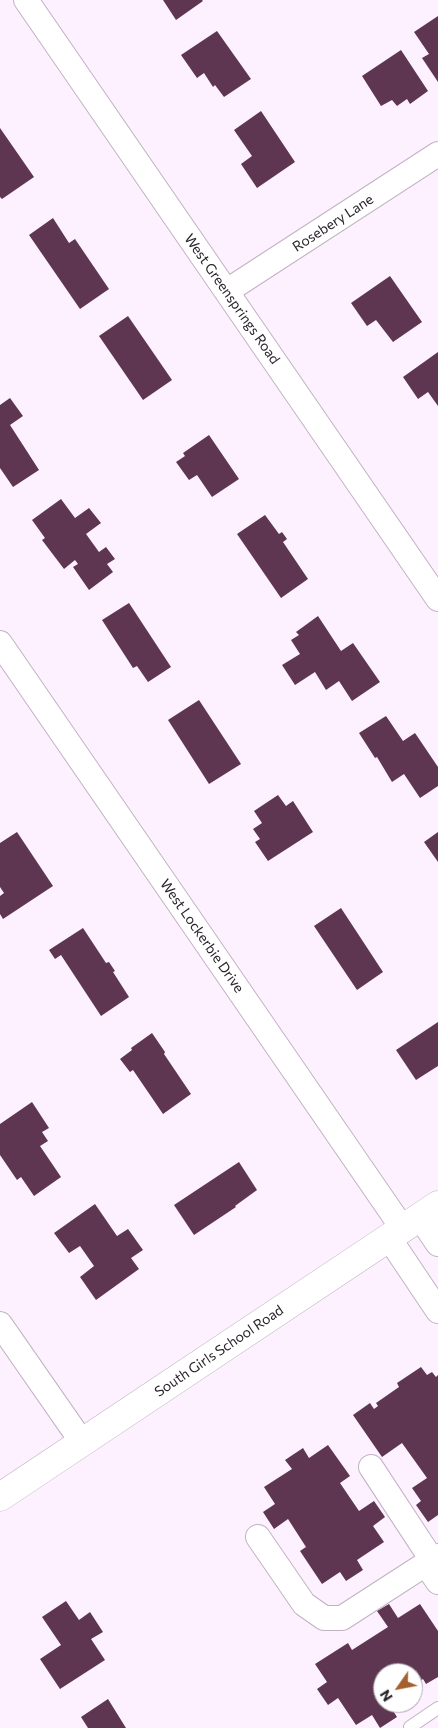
<!DOCTYPE html>
<html>
<head>
<meta charset="utf-8">
<style>
  body { margin:0 }
  #map { position:relative; width:438px; height:1728px; overflow:hidden; background:#fdf0ff; font-family:Commissioner,sans-serif }
  canvas { display:block }
  .north { position:absolute; left:373px; top:1663px; width:50px; height:50px; box-sizing:border-box; background:#fff; border:1px solid #a9a7aa; border-radius:50%; rotate:237deg; font-size:14px; font-weight:700; line-height:20px; text-align:center; color:#29232a }
  .north::after { content:''; display:block; margin:auto; width:18px; height:22px; background:#a4612f; clip-path:polygon(50% 0,100% 100%,50% 72%,0 100%) }
</style>
</head>
<body>
<div id="map">
<canvas width="438" height="1728"></canvas>
<div class="north">N</div>
</div>
<script>
const ctx = document.querySelector('canvas').getContext('2d');
ctx.lineJoin = 'round';
function paint(path, color) {
  ctx.fillStyle = color;
  ctx.fill(path, 'evenodd');
}
function shape(rows) {
  const path = new Path2D();
  for (const r of rows) {
    path.moveTo(r[0], r[1]);
    for (let i = 2; i < r.length; i += 2) path.lineTo(r[i], r[i + 1]);
  }
  return path;
}
function trace(path, color, width, dash) {
  ctx.strokeStyle = color;
  ctx.lineWidth = width;
  ctx.lineCap = dash ? 'butt' : 'round';
  ctx.setLineDash(dash || []);
  ctx.stroke(path);
}
function drawText(font, color, halo, rows, align = 'center') {
  ctx.font = font + ' Commissioner,sans-serif';
  ctx.lineWidth = 5;
  ctx.setLineDash([]);
  ctx.textBaseline = 'middle';
  ctx.strokeStyle = halo;
  ctx.fillStyle = color;
  for (const [text, x, y, turn = 0] of rows) {
    ctx.save();
    ctx.translate(x, y);
    ctx.rotate((+turn || 0) * Math.PI / 180);
    ctx.textAlign = isNaN(turn) ? turn : align;
    if (halo) ctx.strokeText(text, 0, 0);
    ctx.fillText(text, 0, 0);
    ctx.restore();
  }
}
paint(shape([
  [163,0,202,0,203,1,176,20],
  [438,16,438,82,422,58,429,54,414,32],
  [217,31,251,79,224,97,215,85,213,87,204,73,197,78,181,55],
  [401,50,428,91,410,104,407,99,397,106,392,100,381,106,362,76],
  [261,111,295,162,257,188,241,164,252,156,234,130],
  [0,128,34,177,2,199,0,197],
  [53,218,69,243,75,239,109,289,80,309,29,235],
  [390,276,422,322,393,342,376,320,367,326,351,303],
  [128,316,172,380,143,400,99,336],
  [438,352,438,406,428,392,418,399,403,377],
  [10,398,23,416,10,425,39,470,13,487,0,468,0,405],
  [209,435,239,479,212,497,197,475,189,480,176,462,185,456,183,453],
  [61,499,75,518,89,508,101,523,86,534,99,552,106,547,115,559,107,564,113,572,89,590,73,567,78,564,75,560,64,569,42,540,45,538,32,520],
  [265,515,279,534,282,532,287,539,283,542,308,579,281,598,237,534],
  [129,603,171,667,148,682,137,666,133,668,102,620],
  [318,616,341,651,353,643,380,682,352,701,339,681,326,690,315,672,295,685,282,665,300,654,291,640,299,635,296,632],
  [199,700,241,764,209,784,168,720],
  [386,716,403,741,415,733,438,767,438,786,420,798,404,774,392,782,377,757,375,758,359,733],
  [278,795,286,806,293,801,313,832,268,861,255,842,260,839,253,829,262,823,254,811],
  [17,832,53,886,3,919,0,914,0,896,4,893,0,887,0,843],
  [438,832,438,862,424,842],
  [341,908,383,972,357,990,314,926],
  [83,928,106,963,109,962,115,971,113,972,129,997,101,1016,61,955,55,959,49,950],
  [438,1022,438,1066,416,1080,396,1050],
  [152,1033,165,1052,164,1054,191,1094,163,1114,133,1070,130,1072,120,1059,132,1050,131,1048],
  [32,1102,49,1128,42,1132,48,1141,40,1146,61,1177,34,1196,21,1177,17,1180,0,1155,0,1124],
  [239,1162,257,1190,235,1206,236,1207,194,1235,174,1205],
  [95,1204,117,1236,128,1229,143,1250,131,1258,139,1269,96,1300,80,1277,94,1266,80,1246,69,1253,54,1233],
  [421,1367,427,1375,432,1372,436,1377,438,1375,438,1515,428,1522,416,1505,421,1501,412,1488,427,1478,402,1443,382,1457,353,1415,370,1403,374,1409,378,1406,376,1403,399,1387,397,1383],
  [328,1445,350,1476,340,1483,359,1511,374,1501,385,1517,373,1526,384,1542,357,1560,363,1570,346,1581,340,1572,322,1584,300,1551,306,1547,288,1519,274,1529,263,1512,275,1504,264,1487,292,1469,285,1460,303,1448,309,1458],
  [66,1601,79,1620,90,1612,103,1632,91,1639,105,1660,60,1689,40,1659,61,1645,42,1617],
  [389,1604,398,1618,420,1604,438,1631,438,1677,426,1684,423,1679,413,1685,413,1673,383,1673,383,1703,388,1703,397,1717,380,1728,372,1715,356,1725,338,1698,328,1705,317,1689,327,1682,315,1664,348,1643,352,1650,388,1627,377,1611],
  [108,1699,126,1728,88,1728,81,1717]
]), '#5e3651');
const lane = shape([
  [410,1727,438,1708]
]);
const street = shape([
  [26,0,438,599],
  [227,291,438,154],
  [0,643,403,1229],
  [420,1217,438,1244],
  [389,1238,438,1311],
  [0,1324,82,1442],
  [371,1467,432,1560],
  [258,1537,304,1604,324,1618,342,1618,438,1556],
  [426,1564,438,1582]
]);
const secondary = shape([
  [0,1497,438,1205]
]);
trace(lane, '#c2b2c4', 14);
trace(street, '#c2b2c4', 26);
trace(secondary, '#c2b2c4', 29);
trace(lane, '#fff', 12);
trace(street, '#fff', 24);
trace(secondary, '#fff', 28);
drawText('14px', '#29232a', '#fff', [
  ["Rosebery Lane",333,223,-33],
  ["West Greensprings Road",232,299,55],
  ["West Lockerbie Drive",202,936,55],
  ["South Girls School Road",219,1351,-34]
]);
</script>
</body>
</html>
